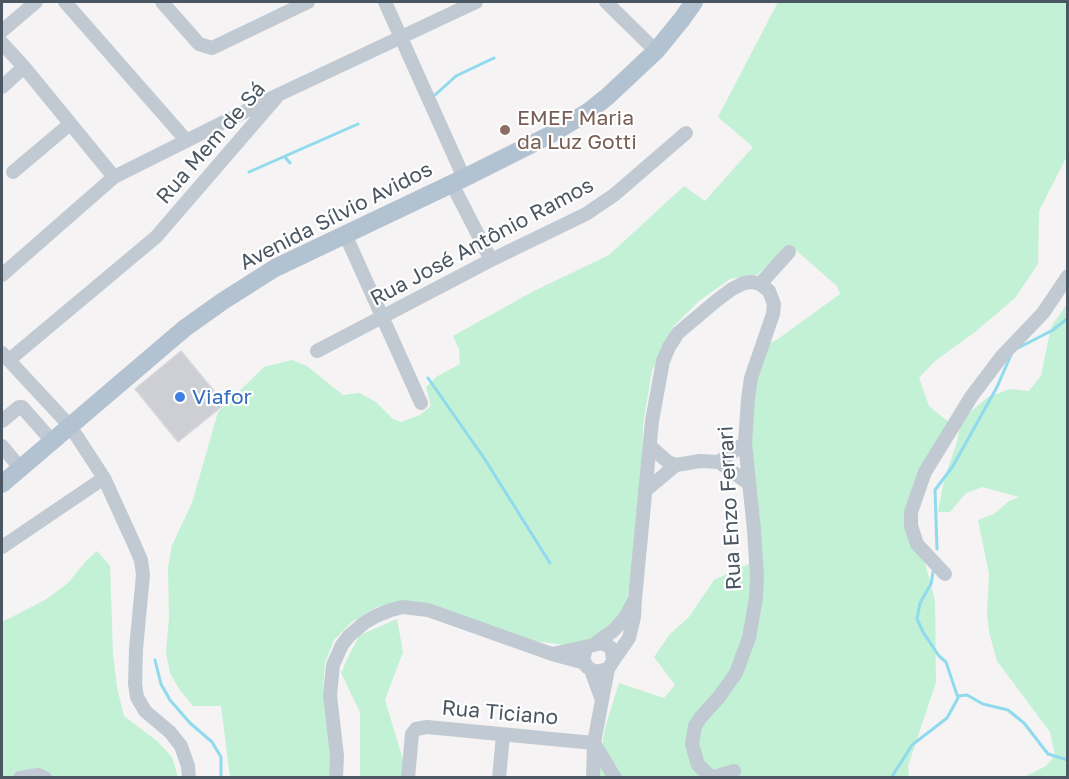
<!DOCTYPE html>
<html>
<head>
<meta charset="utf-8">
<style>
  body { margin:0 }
  #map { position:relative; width:1069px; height:779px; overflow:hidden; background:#f5f3f3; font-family:"Golos Text",sans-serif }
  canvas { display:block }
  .frame { position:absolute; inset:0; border:3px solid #4a5661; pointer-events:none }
</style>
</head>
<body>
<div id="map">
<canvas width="1069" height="779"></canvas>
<div class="frame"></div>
</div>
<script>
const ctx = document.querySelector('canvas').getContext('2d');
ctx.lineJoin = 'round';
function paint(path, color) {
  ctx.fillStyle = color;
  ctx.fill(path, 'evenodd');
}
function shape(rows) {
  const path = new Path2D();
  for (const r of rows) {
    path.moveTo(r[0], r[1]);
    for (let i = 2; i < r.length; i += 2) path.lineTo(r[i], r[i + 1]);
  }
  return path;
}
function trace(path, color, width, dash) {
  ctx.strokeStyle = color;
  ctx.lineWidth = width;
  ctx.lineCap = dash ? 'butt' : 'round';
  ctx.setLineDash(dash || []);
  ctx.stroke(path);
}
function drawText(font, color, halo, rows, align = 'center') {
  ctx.font = font + ' "Golos Text",sans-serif';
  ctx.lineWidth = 4.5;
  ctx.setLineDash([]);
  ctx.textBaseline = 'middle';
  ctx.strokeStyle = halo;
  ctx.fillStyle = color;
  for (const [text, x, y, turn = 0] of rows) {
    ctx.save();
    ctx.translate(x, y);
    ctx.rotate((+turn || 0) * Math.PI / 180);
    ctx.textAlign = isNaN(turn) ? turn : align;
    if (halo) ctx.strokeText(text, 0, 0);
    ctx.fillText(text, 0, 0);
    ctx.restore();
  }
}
paint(shape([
  [778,2,1067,2,1067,156,1039,211,1038,264,1015,298,975,332,935,361,919,378,929,406,952,425,943,438,914,521,935,601,936,682,908,766,909,777,598,778,597,775,605,728,619,683,664,698,675,685,654,657,670,634,689,617,714,580,749,564,756,541,741,423,758,349,778,339,840,294,837,286,790,245,757,275,730,279,699,301,673,327,652,371,643,425,641,518,626,606,607,633,579,647,535,641,417,602,377,607,352,622,334,640,325,663,323,691,331,760,329,778,230,777,221,706,193,706,179,689,170,673,166,652,169,618,168,567,172,545,192,503,218,412,264,367,292,360,307,366,343,395,359,393,376,402,393,419,401,422,420,415,431,406,426,387,436,377,460,364,459,349,453,336,534,291,609,255,684,186,705,201,753,147,718,117],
  [1067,304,1067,777,1024,777,1046,766,1055,755,1050,732,997,661,989,632,987,614,989,574,978,520,994,514,1009,501,1019,497,983,487,966,493,950,512,938,512,944,480,957,442,961,420,988,397,1010,389,1029,391,1041,376,1051,327],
  [97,551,110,566,113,653,117,688,124,716,157,741,172,757,178,777,2,777,2,622,45,600,68,583,86,561],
  [397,619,403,652,385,700,406,769,404,777,360,777,360,712,341,673,350,653,360,635]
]), '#c3f1d5');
trace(shape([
  [435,95,456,76,494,58],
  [285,157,290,163],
  [249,172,358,124],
  [1018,348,1053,330,1068,318],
  [428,378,484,458,550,563],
  [937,549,935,490,953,466,997,387,1011,355],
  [155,660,161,684,170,700,190,723,212,742,221,757,221,778],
  [958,696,967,695,983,704,1008,710,1024,723,1048,754,1068,760],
  [891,778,912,745,947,718,958,698,946,662,939,656,923,632,917,619,920,603,931,584,933,572]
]), '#90daee', 3);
const building = shape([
  [181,351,225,404,178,442,135,389,181,351]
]);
paint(building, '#cdcfd5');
trace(building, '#d7d9de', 1.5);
trace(shape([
  [65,2,186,140],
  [162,2,199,44,212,48,308,2],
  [385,2,464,178],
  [606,2,656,51],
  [2,31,36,2],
  [2,43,24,67,114,177],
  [2,87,24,67],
  [13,172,70,124],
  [452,184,491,260],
  [345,234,421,403],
  [2,275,114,177,280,94,476,2],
  [760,284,789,252],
  [317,351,491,260,586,214,614,195,686,133],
  [2,353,70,426,104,478,135,546,141,560,143,575,136,649,135,684,137,697,145,711,170,732,181,746,188,766,189,778],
  [9,360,156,237,276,98],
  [2,421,19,407,22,407,52,441],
  [745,443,719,462,748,483],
  [2,446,20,468],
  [676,465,700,461,719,462],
  [645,491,676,465,668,462,651,447],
  [2,547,104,478],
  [945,574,917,544,911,526,911,512,925,472,971,397,1002,356,1043,313,1068,276],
  [635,599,652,421,663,361,669,347,678,333,716,301,732,289,744,283,752,282,760,284,769,291,774,304,773,314,751,378,748,399,745,443,754,530,757,576,756,598,749,638,736,673,719,697,701,717,695,726,692,744,698,765,709,775,714,777,734,771],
  [597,642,613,631,624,619,635,599,634,617,629,638,613,661],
  [585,663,552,654,589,646],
  [591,670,602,700,608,669,613,661,612,651,610,647,602,643,589,646,586,649,583,659,587,667,595,672,608,669],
  [20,778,38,775,45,778],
  [336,778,337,756,330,695,333,665,342,645,349,636,364,623,376,616,391,610,403,607,428,610,552,654],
  [408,778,412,734,416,729,427,727,594,743,615,778],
  [499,778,503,735],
  [593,778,594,743,602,700]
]), '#c1cad2', 14);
trace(shape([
  [2,484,185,328,223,301,275,268,464,178,548,136,588,112,608,96,656,51,682,19,694,2]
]), '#b3c2d1', 18);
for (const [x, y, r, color] of [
  [505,130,6,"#8d6e63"],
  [180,397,6,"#3f7fe0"]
]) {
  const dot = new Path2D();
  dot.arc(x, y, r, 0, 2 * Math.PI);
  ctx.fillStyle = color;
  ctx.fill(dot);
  trace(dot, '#fff', 2);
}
drawText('21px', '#785e54', '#fff', [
  ["EMEF Maria",517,118],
  ["da Luz Gotti",517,142]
], 'left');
drawText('21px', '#4a5661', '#fff', [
  ["Rua Mem de Sá",211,143,-49],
  ["Avenida Sílvio Avidos",336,216,-27],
  ["Rua José Antônio Ramos",482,242,-28],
  ["Rua Enzo Ferrari",730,508,-93],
  ["Rua Ticiano",500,713,5]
]);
drawText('21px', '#366cbe', '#fff', [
  ["Viafor",192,397]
], 'left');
</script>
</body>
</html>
